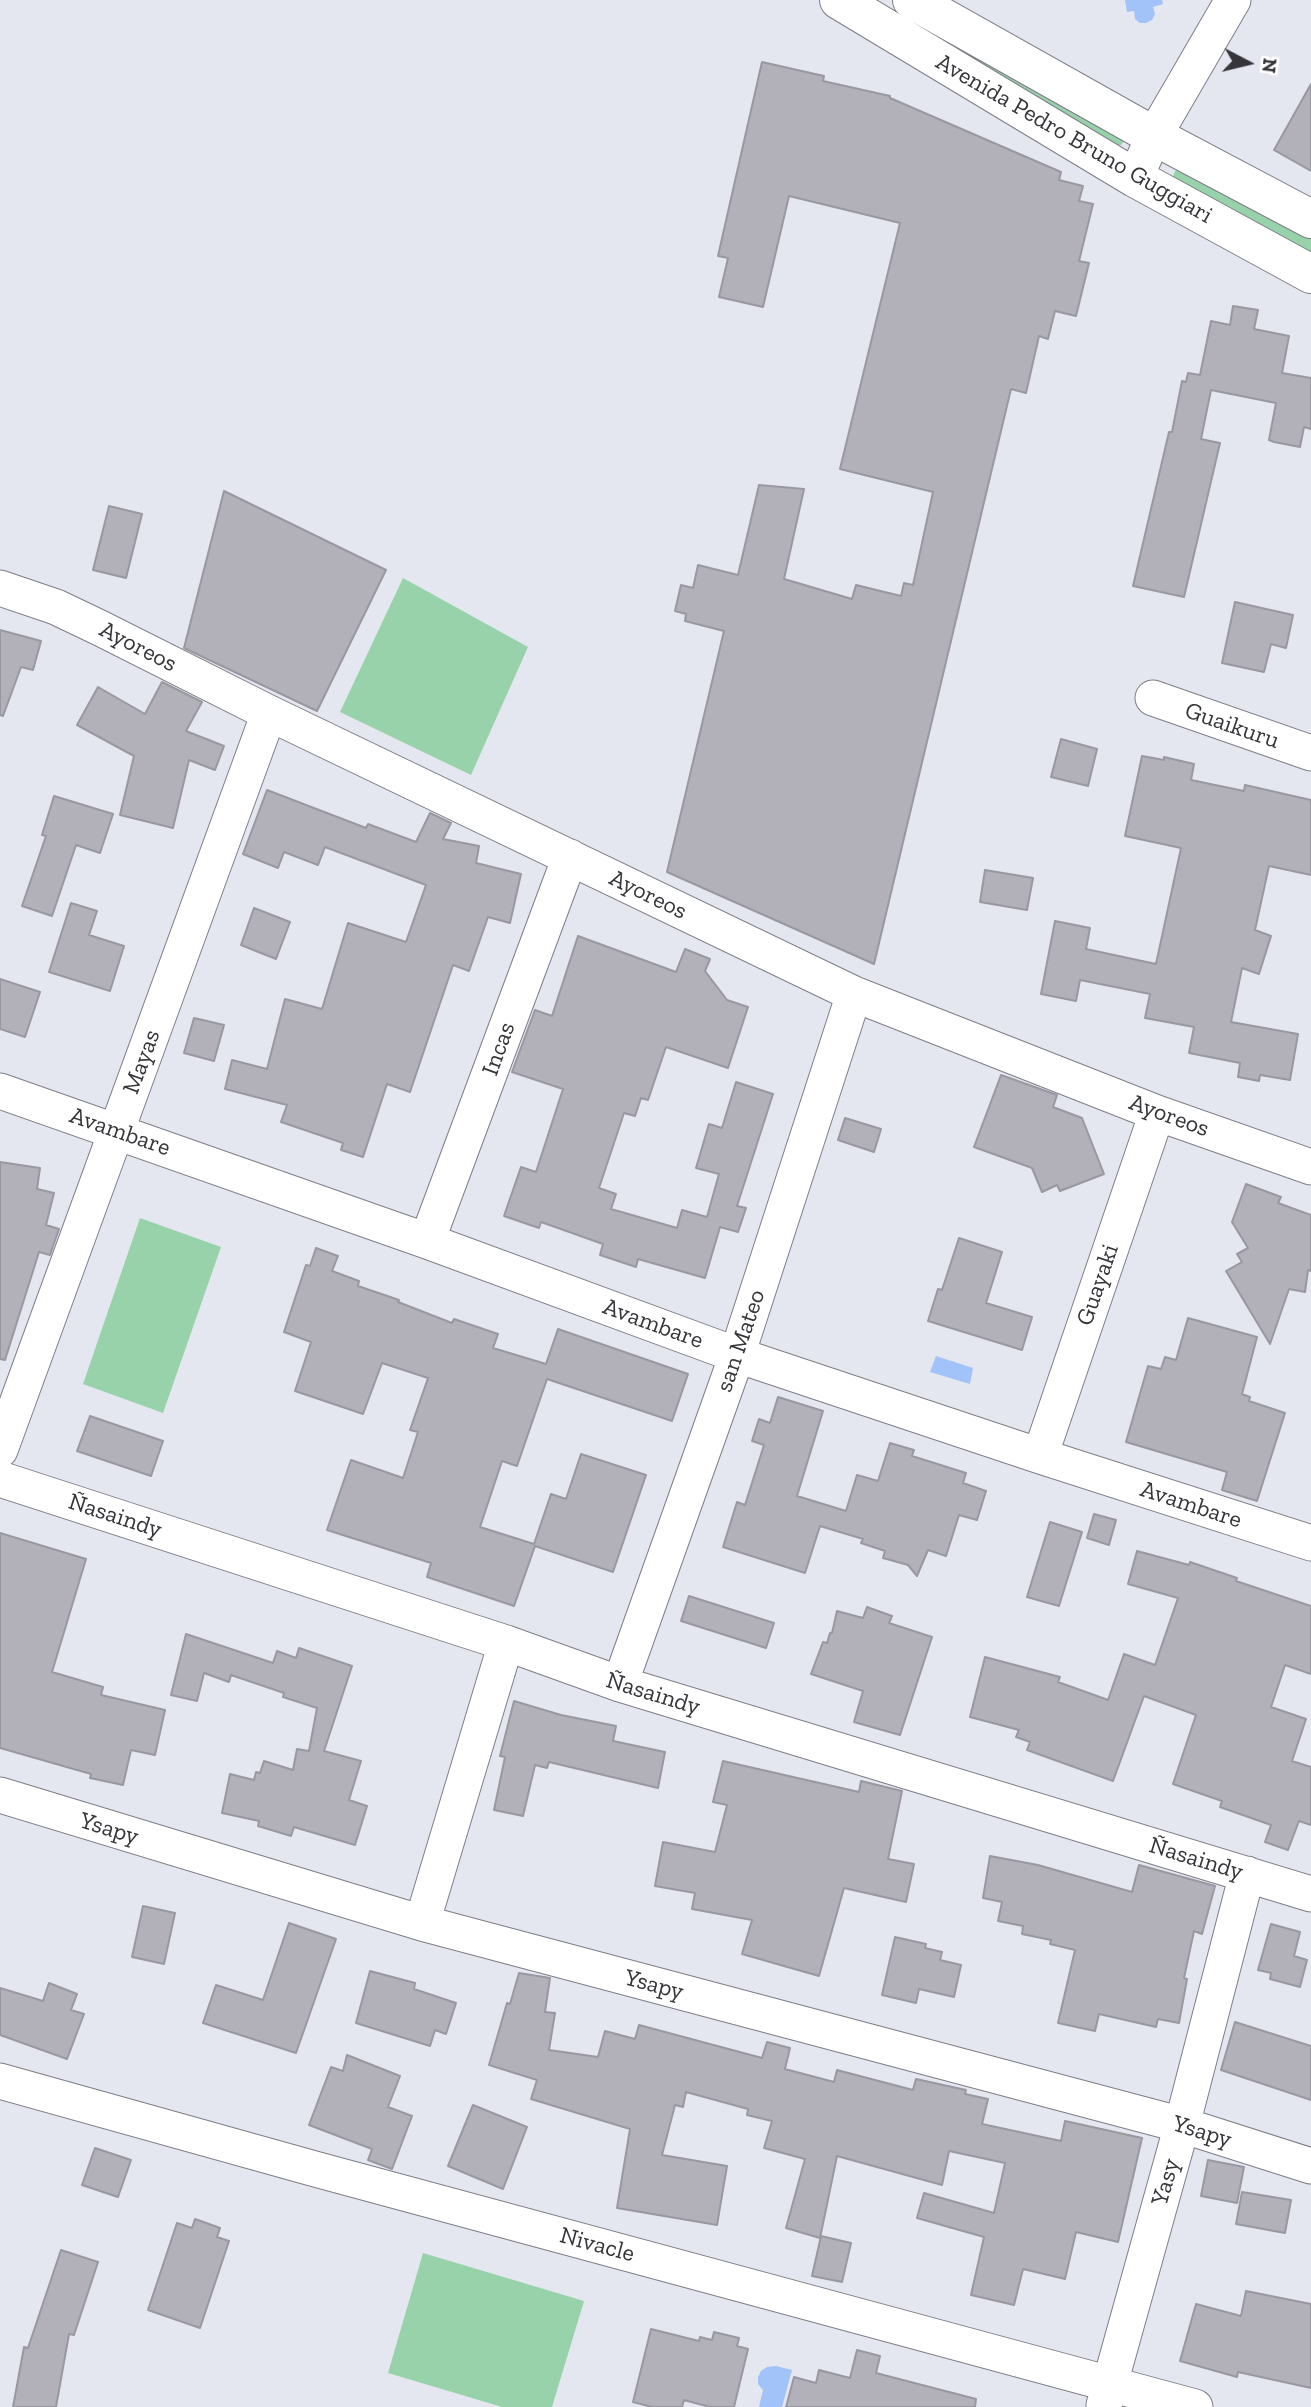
<!DOCTYPE html>
<html>
<head>
<meta charset="utf-8">
<style>
  body { margin:0 }
  #map { position:relative; width:1311px; height:2407px; overflow:hidden; background:#e5e7f0; font-family:"Zilla Slab",serif }
  canvas { display:block }
  .north { position:absolute; left:1213px; top:28px; width:70px; height:70px; -webkit-text-stroke:5px #fff; paint-order:stroke; rotate:97deg; font-size:19px; font-weight:700; line-height:28px; text-align:center; color:#353539 }
  .north::after { content:''; display:block; margin:auto; width:24px; height:32px; background:#353539; clip-path:polygon(50% 0,100% 100%,50% 72%,0 100%) }
</style>
</head>
<body>
<div id="map">
<canvas width="1311" height="2407"></canvas>
<div class="north">N</div>
</div>
<script>
const ctx = document.querySelector('canvas').getContext('2d');
ctx.lineJoin = 'round';
function paint(path, color) {
  ctx.fillStyle = color;
  ctx.fill(path, 'evenodd');
}
function shape(rows) {
  const path = new Path2D();
  for (const r of rows) {
    path.moveTo(r[0], r[1]);
    for (let i = 2; i < r.length; i += 2) path.lineTo(r[i], r[i + 1]);
  }
  return path;
}
function trace(path, color, width, dash) {
  ctx.strokeStyle = color;
  ctx.lineWidth = width;
  ctx.lineCap = dash ? 'butt' : 'round';
  ctx.setLineDash(dash || []);
  ctx.stroke(path);
}
function drawText(font, color, halo, rows, align = 'center') {
  ctx.font = font + ' "Zilla Slab",serif';
  ctx.lineWidth = 7;
  ctx.setLineDash([]);
  ctx.textBaseline = 'middle';
  ctx.strokeStyle = halo;
  ctx.fillStyle = color;
  for (const [text, x, y, turn = 0] of rows) {
    ctx.save();
    ctx.translate(x, y);
    ctx.rotate((+turn || 0) * Math.PI / 180);
    ctx.textAlign = isNaN(turn) ? turn : align;
    if (halo) ctx.strokeText(text, 0, 0);
    ctx.fillText(text, 0, 0);
    ctx.restore();
  }
}
paint(shape([
  [971,53,1124,141,1121,145,1114,146,971,57],
  [1179,166,1311,236,1311,255,1173,178,1174,173],
  [403,578,528,647,471,775,340,712],
  [140,1218,221,1247,163,1413,83,1384],
  [423,2253,584,2301,552,2407,502,2407,388,2373]
]), '#98d2aa');
paint(shape([
  [1125,0,1162,0,1163,4,1153,7,1155,14,1152,20,1146,23,1140,23,1135,19,1134,11,1127,12],
  [936,1356,973,1368,970,1384,930,1372],
  [776,2366,792,2370,782,2407,759,2407,763,2390,758,2384,758,2377,761,2371,767,2367]
]), '#a2c2fa');
const building = shape([
  [762,62,824,76,823,81,890,96,890,98,1061,172,1059,180,1083,186,1079,201,1093,204,1079,261,1089,263,1076,316,1055,311,1048,339,1039,336,1026,393,1011,389,874,964,667,872,724,631,685,621,686,614,675,611,681,585,693,588,698,565,738,575,759,485,804,489,784,579,852,599,856,585,901,596,904,583,913,585,933,492,840,469,900,223,789,196,763,307,719,297,728,258,718,256,762,62],
  [1311,84,1311,171,1274,150,1311,84],
  [1233,306,1258,310,1254,329,1289,336,1282,373,1311,378,1311,429,1304,427,1300,447,1274,442,1269,440,1276,403,1211,390,1201,439,1220,443,1184,597,1133,586,1169,432,1172,432,1182,381,1186,382,1188,373,1200,375,1211,321,1230,325,1233,306],
  [224,491,386,570,317,711,184,648,224,491],
  [109,506,142,514,126,578,93,570,109,506],
  [1235,602,1293,615,1286,648,1271,644,1264,672,1222,663,1235,602],
  [0,630,41,641,33,670,21,667,3,716,0,715,0,630],
  [162,682,202,702,186,731,224,746,215,770,189,760,173,828,120,815,134,756,77,725,98,687,145,714,162,682],
  [1061,739,1097,749,1088,786,1051,777,1061,739],
  [1142,756,1164,760,1164,757,1194,764,1191,780,1244,791,1245,785,1311,800,1311,875,1269,866,1255,930,1271,936,1259,974,1242,968,1231,1022,1298,1034,1290,1080,1260,1075,1259,1081,1238,1077,1240,1063,1189,1053,1194,1027,1145,1018,1150,994,1080,980,1076,1001,1041,994,1055,921,1090,928,1086,949,1156,964,1181,848,1125,836,1142,756],
  [267,790,366,828,368,824,416,842,430,813,451,823,443,839,479,846,476,863,521,874,510,923,488,917,469,971,453,965,410,1092,387,1084,363,1157,341,1150,343,1143,281,1122,287,1105,225,1089,232,1060,267,1069,285,999,322,1009,348,923,406,942,426,885,325,847,318,865,284,852,278,868,243,854,267,790],
  [54,796,113,814,100,853,76,845,52,916,22,906,46,836,42,835,54,796],
  [985,870,1033,878,1027,910,980,902,985,870],
  [71,903,97,911,89,935,124,946,110,991,49,972,71,903],
  [254,908,290,922,276,959,241,945,254,908],
  [578,936,676,972,685,949,710,959,705,971,727,1000,748,1007,728,1068,666,1047,648,1100,641,1098,635,1116,624,1113,599,1188,616,1194,611,1209,677,1228,682,1210,707,1217,719,1174,696,1168,709,1124,722,1128,736,1082,773,1094,737,1206,746,1208,738,1232,720,1227,705,1278,638,1259,636,1267,600,1255,603,1244,541,1222,539,1228,504,1216,521,1167,536,1172,563,1089,512,1072,535,1010,552,1016,578,936],
  [0,979,40,992,25,1037,0,1029,0,979],
  [194,1018,224,1025,214,1061,184,1053,194,1018],
  [1001,1075,1057,1095,1053,1107,1082,1118,1104,1174,1060,1191,1057,1185,1042,1192,1032,1168,974,1147,1001,1075],
  [845,1118,881,1129,874,1152,838,1140,845,1118],
  [0,1162,40,1168,37,1189,54,1193,46,1225,59,1229,50,1255,39,1252,5,1360,0,1359,0,1162],
  [1246,1184,1281,1197,1278,1203,1311,1215,1311,1271,1308,1270,1305,1292,1289,1289,1270,1344,1226,1271,1242,1262,1237,1254,1248,1248,1232,1222,1246,1184],
  [959,1238,1002,1252,986,1303,1032,1317,1022,1350,928,1321,938,1289,942,1290,959,1238],
  [316,1248,338,1256,332,1271,359,1281,358,1286,399,1300,398,1302,452,1323,454,1319,498,1334,493,1348,546,1364,558,1329,688,1374,672,1421,547,1379,517,1466,502,1461,480,1527,534,1544,551,1494,566,1499,581,1454,646,1475,613,1572,535,1546,514,1606,427,1577,431,1563,327,1530,351,1460,403,1478,418,1432,410,1430,428,1378,382,1363,363,1414,295,1391,311,1342,284,1332,306,1265,310,1266,316,1248],
  [1188,1318,1257,1337,1242,1394,1250,1397,1249,1401,1285,1413,1257,1501,1222,1490,1227,1472,1126,1442,1148,1366,1161,1369,1165,1357,1176,1360,1188,1318],
  [778,1397,823,1411,797,1496,846,1511,857,1475,878,1481,890,1443,914,1450,912,1456,966,1473,963,1483,986,1491,977,1520,959,1515,946,1556,928,1550,917,1576,908,1565,883,1558,885,1551,861,1543,863,1539,820,1526,805,1573,723,1547,737,1502,745,1505,764,1445,752,1441,759,1419,770,1423,778,1397],
  [90,1416,163,1441,151,1476,77,1451,90,1416],
  [1094,1514,1116,1520,1109,1545,1087,1538,1094,1514],
  [1050,1522,1082,1532,1059,1606,1027,1597,1050,1522],
  [0,1533,86,1559,52,1672,103,1687,101,1695,165,1710,155,1755,131,1750,123,1785,90,1778,91,1774,0,1748,0,1533],
  [1137,1551,1189,1565,1190,1562,1237,1578,1236,1581,1311,1606,1311,1674,1285,1665,1271,1707,1306,1719,1292,1761,1311,1767,1311,1825,1299,1821,1288,1850,1265,1842,1271,1825,1220,1807,1222,1801,1173,1784,1196,1715,1144,1696,1113,1781,1027,1750,1030,1742,1016,1737,1019,1730,970,1717,985,1657,1060,1677,1058,1682,1108,1700,1124,1654,1155,1665,1178,1598,1128,1584,1137,1551],
  [689,1596,774,1623,766,1648,681,1621,689,1596],
  [867,1607,892,1616,889,1623,932,1637,900,1735,854,1722,863,1691,811,1674,823,1642,827,1643,830,1633,832,1633,837,1611,863,1618,867,1607],
  [186,1634,273,1663,277,1651,296,1658,299,1648,352,1666,324,1751,361,1761,349,1800,367,1806,355,1845,294,1827,291,1836,258,1826,259,1821,222,1813,230,1774,254,1780,256,1772,260,1773,264,1761,293,1770,297,1749,309,1751,317,1708,283,1697,284,1693,231,1675,229,1682,204,1673,197,1701,171,1695,186,1634],
  [514,1701,561,1715,616,1726,613,1741,665,1752,658,1788,549,1762,547,1768,535,1765,523,1816,494,1810,505,1757,500,1756,514,1701],
  [723,1761,859,1792,861,1781,902,1791,888,1859,914,1864,906,1902,844,1888,819,1976,742,1954,752,1920,692,1909,695,1893,655,1886,663,1842,715,1852,727,1805,713,1802,723,1761],
  [990,1856,1038,1865,1132,1892,1139,1865,1215,1886,1202,1934,1194,1931,1184,1978,1187,1979,1179,2023,1158,2019,1156,2027,1099,2014,1095,2031,1058,2023,1075,1950,1050,1944,1051,1940,1022,1934,1023,1926,998,1921,1002,1902,983,1898,990,1856],
  [143,1906,175,1913,164,1964,132,1957,143,1906],
  [289,1923,336,1939,296,2053,203,2023,216,1985,263,2000,289,1923],
  [1271,1924,1300,1932,1294,1956,1307,1960,1300,1987,1270,1979,1271,1973,1258,1970,1271,1924],
  [895,1937,926,1944,925,1948,942,1952,940,1960,961,1965,954,1997,919,1989,916,2003,882,1995,895,1937],
  [370,1971,415,1983,414,1989,456,2003,446,2034,435,2030,430,2046,356,2023,370,1971],
  [519,1973,550,1978,545,2012,555,2013,549,2050,598,2057,605,2031,635,2039,639,2025,762,2058,767,2042,790,2048,785,2069,834,2082,837,2070,913,2090,916,2079,966,2090,965,2094,988,2099,982,2124,1061,2141,1065,2121,1142,2138,1118,2242,1076,2232,1065,2279,1023,2269,1014,2305,971,2295,984,2237,917,2218,924,2193,994,2213,1005,2163,949,2151,942,2185,837,2156,820,2238,786,2228,805,2159,764,2148,772,2121,747,2115,748,2109,686,2092,683,2107,675,2105,662,2155,727,2166,717,2225,617,2208,630,2129,531,2099,537,2080,489,2065,507,2003,510,2004,519,1973],
  [49,1983,77,1994,71,2010,84,2014,67,2059,0,2035,0,1988,43,2001,49,1983],
  [1235,2022,1311,2046,1311,2100,1221,2070,1235,2022],
  [347,2055,400,2076,388,2107,412,2116,392,2169,368,2160,372,2149,309,2125,331,2067,343,2071,347,2055],
  [473,2105,527,2127,503,2189,448,2166,473,2105],
  [95,2148,131,2160,118,2197,82,2185,95,2148],
  [1208,2160,1244,2167,1237,2203,1201,2196,1208,2160],
  [1242,2192,1291,2200,1285,2233,1236,2224,1242,2192],
  [195,2219,220,2228,217,2237,229,2241,200,2328,148,2310,177,2223,192,2228,195,2219],
  [821,2236,851,2243,842,2282,812,2276,821,2236],
  [61,2250,98,2262,74,2335,69,2334,56,2407,13,2407,24,2347,28,2348,61,2250],
  [1246,2291,1311,2304,1311,2388,1238,2372,1237,2377,1180,2361,1196,2304,1241,2316,1246,2291],
  [651,2329,699,2341,700,2337,712,2340,714,2332,739,2338,737,2346,748,2349,734,2407,710,2407,684,2400,682,2407,652,2407,633,2402,651,2329],
  [857,2350,880,2356,876,2373,976,2399,975,2407,786,2407,794,2377,816,2383,819,2370,850,2378,857,2350]
]);
paint(building, '#b2b1ba');
trace(building, '#9998a1', 2);
const minor = shape([
  [1135,178,1154,136,1233,0],
  [0,588,56,607,100,628,269,713,854,994,1157,1113,1311,1167],
  [1153,698,1311,753],
  [0,1091,427,1241,737,1355,1040,1456,1311,1543],
  [427,1241,570,857],
  [0,1450,269,713],
  [1040,1456,1157,1113],
  [0,1479,506,1643,620,1684,1311,1894],
  [620,1684,737,1355,854,994],
  [0,1795,422,1923,1182,2125,1311,2166],
  [422,1923,506,1643],
  [0,2081,315,2169,1195,2407],
  [1104,2405,1182,2125,1247,1874]
]);
const primary = shape([
  [839,0,1135,178,1311,274],
  [912,0,1154,136,1311,219]
]);
trace(minor, '#7d7e87', 37);
trace(primary, '#7d7e87', 40);
trace(minor, '#fff', 35);
trace(primary, '#fff', 38);
drawText('24px', '#353539', '#fff', [
  ["Avenida Pedro Bruno Guggiari",1074,139,30],
  ["Ayoreos",138,647,27],
  ["Guaikuru",1232,726,19],
  ["Ayoreos",648,895,26],
  ["Incas",499,1049,-70],
  ["Mayas",142,1062,-70],
  ["Ayoreos",1169,1116,20],
  ["Avambare",120,1132,19],
  ["Guayaki",1098,1285,-71],
  ["Avambare",653,1324,20],
  ["san Mateo",741,1341,-71],
  ["Avambare",1191,1505,18],
  ["Ñasaindy",115,1516,18],
  ["Ñasaindy",653,1694,17],
  ["Ysapy",109,1829,17],
  ["Ñasaindy",1196,1859,17],
  ["Ysapy",654,1985,15],
  ["Ysapy",1202,2132,17],
  ["Yasy",1166,2182,-74],
  ["Nivacle",597,2245,15]
]);
</script>
</body>
</html>
